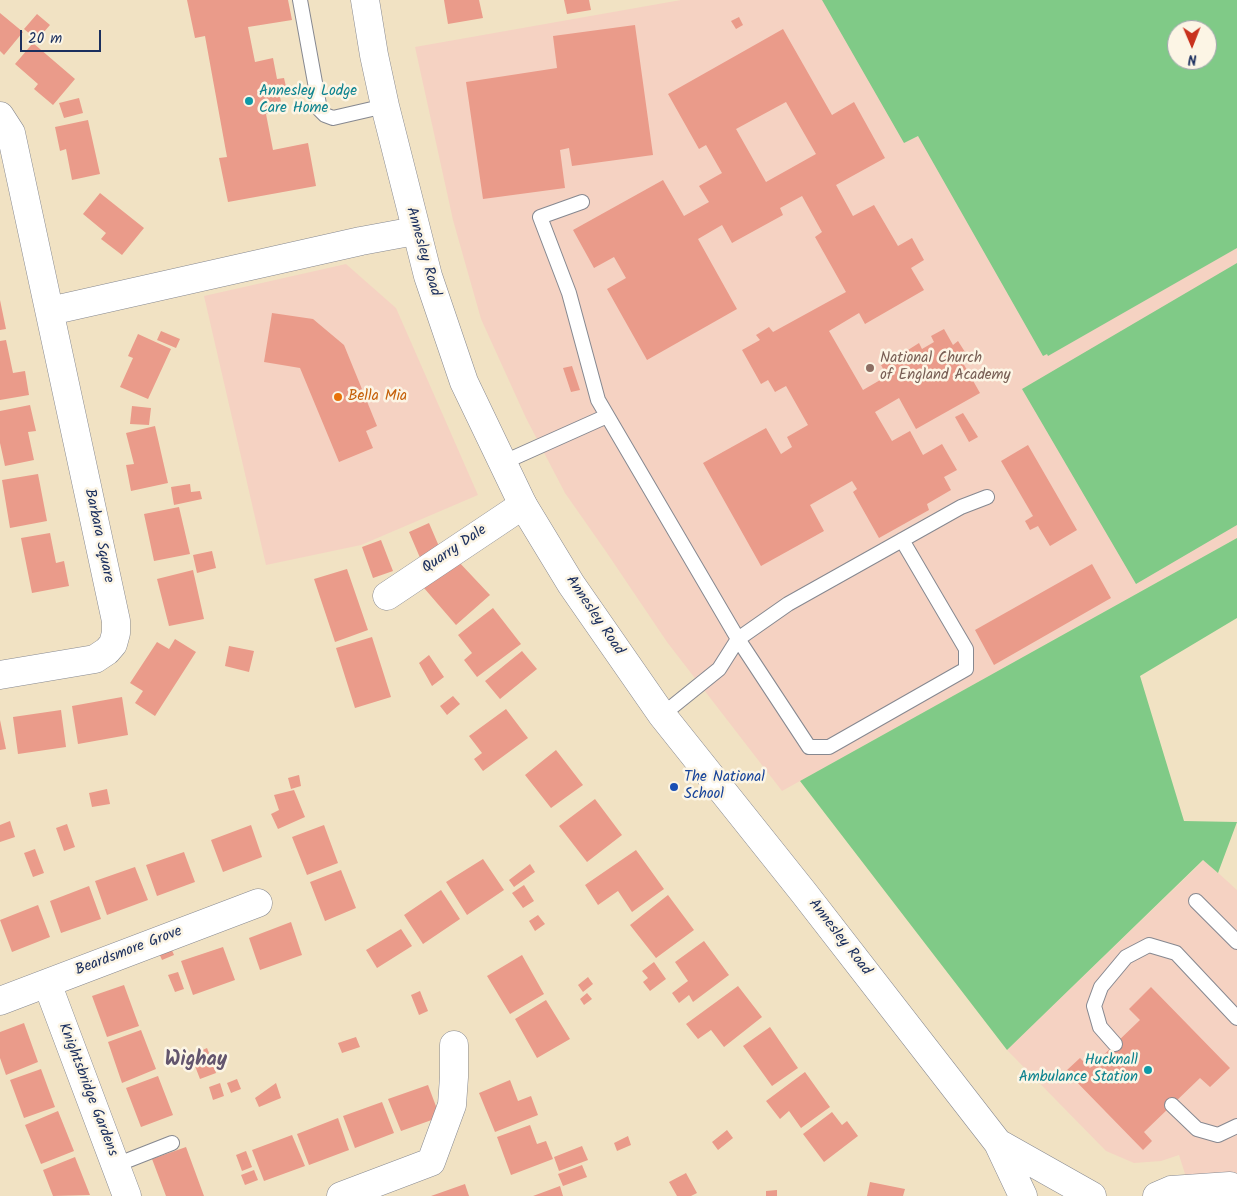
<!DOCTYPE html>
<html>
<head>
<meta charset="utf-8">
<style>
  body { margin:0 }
  #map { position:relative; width:1237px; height:1196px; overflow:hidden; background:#f1e2c3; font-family:Kalam,sans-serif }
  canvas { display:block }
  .north { position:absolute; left:1167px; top:20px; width:50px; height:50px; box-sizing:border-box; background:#fcf5e5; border:1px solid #a2a6af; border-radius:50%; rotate:179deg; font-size:14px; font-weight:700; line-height:20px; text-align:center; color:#1b2f5e }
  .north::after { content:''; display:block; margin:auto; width:18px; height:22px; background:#c8321e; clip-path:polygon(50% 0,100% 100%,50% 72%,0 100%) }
  .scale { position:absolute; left:20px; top:30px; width:81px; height:22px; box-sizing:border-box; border:2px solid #1b2f5e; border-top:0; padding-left:6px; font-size:15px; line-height:18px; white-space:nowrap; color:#1b2f5e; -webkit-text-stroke:4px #fcf5e5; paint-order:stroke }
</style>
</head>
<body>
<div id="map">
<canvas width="1237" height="1196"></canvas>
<div class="north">N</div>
<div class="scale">20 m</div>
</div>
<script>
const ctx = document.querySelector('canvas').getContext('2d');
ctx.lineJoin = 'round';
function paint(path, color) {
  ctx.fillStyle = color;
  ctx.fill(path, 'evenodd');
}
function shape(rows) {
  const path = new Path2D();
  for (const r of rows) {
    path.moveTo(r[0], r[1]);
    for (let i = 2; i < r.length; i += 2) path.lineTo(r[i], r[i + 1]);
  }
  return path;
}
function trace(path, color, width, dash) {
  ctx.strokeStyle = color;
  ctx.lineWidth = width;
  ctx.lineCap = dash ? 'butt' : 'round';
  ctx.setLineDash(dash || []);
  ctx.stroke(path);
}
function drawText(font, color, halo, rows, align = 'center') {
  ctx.font = font + ' Kalam,sans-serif';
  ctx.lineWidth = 5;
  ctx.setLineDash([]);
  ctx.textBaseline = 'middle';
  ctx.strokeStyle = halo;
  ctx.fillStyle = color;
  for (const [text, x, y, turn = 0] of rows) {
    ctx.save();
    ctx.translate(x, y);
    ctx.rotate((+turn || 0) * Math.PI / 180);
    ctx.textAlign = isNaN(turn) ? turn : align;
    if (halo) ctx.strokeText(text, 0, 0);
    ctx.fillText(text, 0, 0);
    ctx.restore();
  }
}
paint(shape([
  [681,0,1237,0,1237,538,782,791,667,642,607,553,565,493,526,418,481,319,453,220,415,47],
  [1177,30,1207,30,1207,60,1177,60],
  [346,264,396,308,478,495,361,545,266,565,204,296],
  [1204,860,1237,890,1237,1196,1192,1196,1179,1155,1161,1161,1134,1163,1106,1151,1007,1050]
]), '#f5d2c2');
paint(shape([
  [822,0,1237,0,1237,248,1048,356,1047,354,1043,356,918,136,904,143],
  [1177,30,1207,30,1207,60,1177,60],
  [1237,263,1237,525,1136,584,1022,389],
  [1237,538,1237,618,1140,676,1184,821,1237,822,1218,873,1203,860,1007,1050,800,781]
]), '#80ca87');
paint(shape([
  [187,0,288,0,292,20,248,27,255,62,273,58,277,79,284,78,287,91,279,92,283,111,266,114,273,150,308,143,316,186,228,202,219,158,227,157,205,36,195,38],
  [444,0,479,0,483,18,448,24],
  [564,0,589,0,591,10,567,14],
  [0,13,23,32,4,55,0,51],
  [37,14,50,25,37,40,24,29],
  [739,17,743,25,736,29,731,21],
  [635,25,653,155,572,166,569,148,560,150,565,188,483,199,466,82,557,68,553,36],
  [783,29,832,115,854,102,885,158,836,185,853,216,874,205,898,246,912,238,924,260,911,268,924,290,865,324,859,313,829,331,863,390,887,376,881,365,894,358,897,363,911,355,908,350,919,343,922,349,934,342,931,336,944,329,953,345,958,341,965,352,959,356,980,393,916,429,899,398,875,412,892,441,910,431,923,455,942,444,957,470,944,477,951,490,927,504,929,510,879,538,853,492,857,489,852,481,810,505,824,531,761,566,703,463,766,428,781,454,792,447,787,437,808,425,786,386,775,392,768,380,761,384,742,350,760,340,756,335,769,327,773,332,846,292,815,237,822,232,802,196,780,208,783,215,732,243,722,225,698,239,737,309,647,360,607,289,626,278,614,257,594,268,573,230,663,180,684,216,709,202,699,186,722,173,706,145,699,149,668,94],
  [786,102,816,154,766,182,736,129],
  [33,43,75,79,53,105,34,89,38,84,15,64],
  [79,98,83,113,64,118,59,103],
  [88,120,100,174,72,180,66,149,60,151,55,127],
  [100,193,144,228,122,255,101,239,106,233,83,214],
  [0,300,6,329,0,330],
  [272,313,313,319,344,345,377,426,366,431,373,448,339,462,300,368,264,362],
  [161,331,180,339,176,348,157,340],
  [138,334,171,349,148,399,120,387,133,358,128,356],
  [6,340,13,373,25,371,29,395,0,400,0,341],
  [572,366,580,390,571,392,563,368],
  [30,405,36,431,28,432,34,460,5,466,0,443,0,411],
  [132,406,151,408,149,425,130,424],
  [963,413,978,437,969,442,955,417],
  [155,426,168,483,131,491,126,465,134,464,126,433],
  [1028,445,1077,530,1050,546,1038,526,1030,530,1025,521,1033,516,1001,461],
  [38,474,47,521,10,528,2,480],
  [190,484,191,492,200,491,202,499,174,505,171,487],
  [179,507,190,554,154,561,144,514],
  [429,523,441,551,421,560,409,532],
  [50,533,56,563,64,561,69,586,32,593,21,538],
  [381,540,393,571,373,578,362,547],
  [212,551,216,568,197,573,193,555],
  [457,560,490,595,456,625,424,588],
  [1092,564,1111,598,994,665,975,630],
  [347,569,368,630,335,642,314,579],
  [193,570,204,619,169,626,157,579],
  [493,608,521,644,477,677,464,660,472,653,458,635],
  [372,637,391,697,355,708,336,648],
  [175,639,196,652,155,716,135,703,143,691,130,683,157,642,169,649],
  [229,646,254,651,249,672,225,666],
  [522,651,537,669,500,699,485,681],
  [429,655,444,677,432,686,419,663],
  [453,696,460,704,447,715,440,706],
  [122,697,128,735,78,744,72,706],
  [506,709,528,738,483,771,474,759,482,753,469,736],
  [61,710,66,747,18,754,13,717],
  [0,720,6,749,0,750],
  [556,750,583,785,551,808,525,775],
  [299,775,301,786,291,789,288,778],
  [107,789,110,804,92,807,89,793],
  [294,790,305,817,278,829,271,814,279,810,274,795],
  [595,799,622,835,587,862,559,826],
  [10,821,15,837,0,842,0,825],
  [67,824,75,847,64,851,56,828],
  [251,825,262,857,223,872,211,840],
  [324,825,338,863,307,875,292,837],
  [35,849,44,873,33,877,24,853],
  [636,850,664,889,632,912,618,891,598,905,585,885],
  [184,852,195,882,157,896,146,865],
  [483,859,504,890,467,915,446,882],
  [530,864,535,872,514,887,509,880],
  [135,867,148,900,107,915,95,881],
  [341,870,356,908,325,921,310,882],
  [524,885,534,901,523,908,512,893],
  [89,886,101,919,61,933,50,901],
  [441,890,460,919,423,944,404,915],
  [668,895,694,930,656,958,630,925],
  [38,905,50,937,12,952,0,920],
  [538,915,545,924,535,931,529,921],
  [291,922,302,955,260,970,249,938],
  [401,929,412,946,377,968,366,950],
  [704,941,729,975,693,1002,689,995,679,1003,672,993,688,981,675,962],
  [223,947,235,980,193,995,181,961],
  [171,948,174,955,162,960,159,953],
  [522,955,544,994,510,1014,487,976],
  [654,962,666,979,650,991,643,982,648,978,642,971],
  [178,972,184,989,175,992,168,975],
  [588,977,593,984,583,992,578,985],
  [124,985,139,1026,107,1037,92,996],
  [738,986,762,1017,724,1047,711,1030,698,1039,686,1024],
  [1151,987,1230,1068,1210,1087,1200,1078,1144,1132,1152,1141,1143,1150,1066,1071,1080,1058,1090,1068,1140,1020,1129,1009],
  [420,991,428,1011,419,1015,411,995],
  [587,993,592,999,584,1005,580,999],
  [546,1000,570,1039,537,1058,515,1019],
  [24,1023,38,1062,6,1075,0,1058,0,1032],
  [770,1027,798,1068,772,1086,743,1046],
  [141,1030,156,1069,122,1083,108,1042],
  [356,1037,360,1047,342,1053,338,1043],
  [207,1048,211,1058,201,1061,198,1052],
  [212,1060,216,1073,200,1079,195,1066],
  [41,1069,55,1107,24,1118,10,1080],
  [805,1072,830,1107,801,1128,789,1111,780,1119,766,1101],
  [158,1076,173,1115,141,1127,126,1088],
  [237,1079,241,1089,231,1093,227,1083],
  [510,1080,518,1101,531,1096,538,1115,495,1132,479,1093],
  [220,1083,224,1096,213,1100,209,1087],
  [276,1083,281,1098,259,1107,255,1098],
  [428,1085,440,1117,401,1131,388,1099],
  [382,1102,394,1133,355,1148,343,1116],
  [58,1111,74,1151,41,1164,25,1125],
  [832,1112,842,1125,847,1121,858,1136,824,1162,803,1134],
  [338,1118,349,1150,309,1165,297,1134],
  [530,1125,537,1144,546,1141,553,1159,511,1175,497,1137],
  [727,1130,733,1138,718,1150,712,1142],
  [292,1135,305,1166,264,1181,252,1150],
  [628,1136,631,1145,617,1151,614,1143],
  [582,1146,588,1160,559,1171,554,1157],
  [186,1147,204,1196,166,1196,152,1159],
  [246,1151,252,1167,242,1171,236,1155],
  [75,1157,90,1195,53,1196,43,1170],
  [582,1165,587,1177,563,1186,558,1174],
  [254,1170,258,1180,245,1185,241,1175],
  [686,1173,697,1193,691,1196,677,1196,669,1182],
  [870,1182,905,1189,903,1196,867,1196],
  [465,1184,469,1196,431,1196],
  [560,1186,563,1196,533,1196],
  [777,1190,777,1196,766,1196,766,1191]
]), '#ea9b8a');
const service = shape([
  [300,0,320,110,325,115,333,118,385,106],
  [582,202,540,217,569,293,598,400,738,639,788,604,961,507,987,497],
  [502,463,607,416],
  [662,715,719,669,738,639,809,747,829,747,966,669,966,649,902,540],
  [1196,901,1237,942],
  [1115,1044,1100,1027,1094,1006,1101,987,1126,957,1149,945,1176,953,1237,1018],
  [1172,1105,1197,1129,1218,1135,1237,1126],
  [116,1165,172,1143]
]);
const minor = shape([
  [0,116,11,133,116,621,116,633,113,644,107,651,95,659,0,675],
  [50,311,361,241,415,231],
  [387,596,523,505],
  [47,983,127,1196],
  [0,1001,258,903],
  [341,1196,431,1162,452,1105,454,1077,454,1045],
  [1157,1196,1171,1190,1230,1186]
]);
const tertiary = shape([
  [365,0,374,55,385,106,428,276,464,382,523,505,571,584,662,715,804,893,998,1143,1023,1196],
  [998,1143,1092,1196]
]);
trace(service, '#868890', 16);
trace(minor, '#868890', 29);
trace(tertiary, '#868890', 29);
trace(service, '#fff', 14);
trace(minor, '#fff', 28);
trace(tertiary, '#fff', 28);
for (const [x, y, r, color] of [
  [249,101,5,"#0f9aa8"],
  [870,368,5,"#8d6e63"],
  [338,397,5,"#e8710a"],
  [674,787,5,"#1a4fb4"],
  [1148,1070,5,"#0f9aa8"]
]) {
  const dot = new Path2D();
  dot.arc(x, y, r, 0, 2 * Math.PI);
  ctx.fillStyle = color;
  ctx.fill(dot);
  trace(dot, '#fcf5e5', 2);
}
drawText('15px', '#0d838f', '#fcf5e5', [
  ["Annesley Lodge",259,92],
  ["Care Home",259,109],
  ["Hucknall",1138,1061,"right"],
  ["Ambulance Station",1138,1078,"right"]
], 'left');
drawText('15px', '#1b2f5e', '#fcf5e5', [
  ["Annesley Road",422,252,74],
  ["Barbara Square",98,536,78],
  ["Quarry Dale",455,550,-34],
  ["Annesley Road",594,616,56],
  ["Annesley Road",839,938,52],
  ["Beardsmore Grove",129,952,-21],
  ["Knightsbridge Gardens",87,1090,69]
]);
drawText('15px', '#785e54', '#fcf5e5', [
  ["National Church",880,359],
  ["of England Academy",880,376]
], 'left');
drawText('15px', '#c56008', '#fcf5e5', [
  ["Bella Mia",348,397]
], 'left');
drawText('15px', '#164399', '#fcf5e5', [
  ["The National",684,778],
  ["School",684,795]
], 'left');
drawText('bold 20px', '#63556d', '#fcf5e5', [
  ["Wighay",196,1062]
]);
</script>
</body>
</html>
